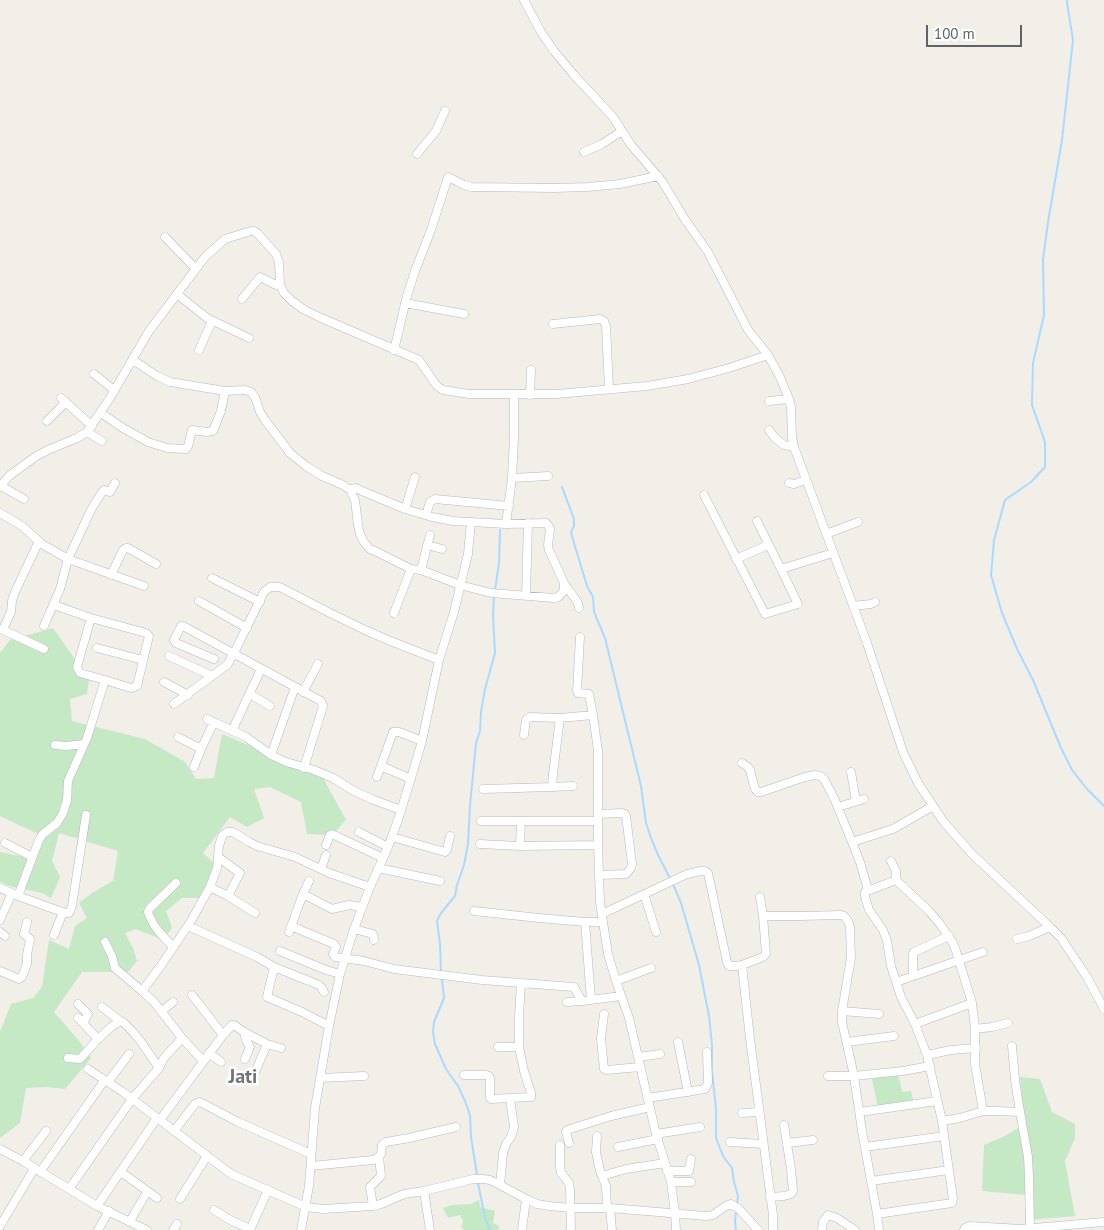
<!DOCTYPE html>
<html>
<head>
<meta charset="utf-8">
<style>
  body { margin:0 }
  #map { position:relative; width:1104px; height:1230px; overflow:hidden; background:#f1efe8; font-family:"PT Sans",sans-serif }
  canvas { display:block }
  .scale { position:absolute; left:926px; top:25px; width:96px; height:22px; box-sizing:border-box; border:2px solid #5f6368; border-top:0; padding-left:6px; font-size:15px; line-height:18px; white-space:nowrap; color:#5f6368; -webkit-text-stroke:4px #fff; paint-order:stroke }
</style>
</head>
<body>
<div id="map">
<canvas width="1104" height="1230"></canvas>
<div class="scale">100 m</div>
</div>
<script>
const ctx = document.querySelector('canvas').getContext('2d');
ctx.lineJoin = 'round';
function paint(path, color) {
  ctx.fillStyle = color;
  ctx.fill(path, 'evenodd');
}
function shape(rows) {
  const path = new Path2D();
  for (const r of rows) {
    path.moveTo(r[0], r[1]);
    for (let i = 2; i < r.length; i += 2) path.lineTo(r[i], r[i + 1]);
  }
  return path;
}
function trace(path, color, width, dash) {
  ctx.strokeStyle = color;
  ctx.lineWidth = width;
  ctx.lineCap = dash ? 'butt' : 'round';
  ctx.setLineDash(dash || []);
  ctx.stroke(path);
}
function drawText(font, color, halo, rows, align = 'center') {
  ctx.font = font + ' "PT Sans",sans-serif';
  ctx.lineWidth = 5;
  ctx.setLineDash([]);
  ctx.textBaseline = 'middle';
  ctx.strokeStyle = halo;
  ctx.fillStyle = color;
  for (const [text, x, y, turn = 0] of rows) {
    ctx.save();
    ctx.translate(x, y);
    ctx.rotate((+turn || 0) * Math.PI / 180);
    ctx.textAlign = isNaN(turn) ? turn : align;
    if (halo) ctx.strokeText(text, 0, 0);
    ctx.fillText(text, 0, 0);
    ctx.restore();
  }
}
paint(shape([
  [53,628,89,679,87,694,70,699,72,721,145,739,185,762,196,779,214,778,222,734,322,776,346,820,332,835,307,834,301,802,270,787,254,789,264,818,247,827,230,817,203,853,218,867,200,898,182,898,166,911,172,928,163,940,136,929,125,933,133,948,137,961,128,972,82,972,54,1012,79,1041,91,1058,65,1089,46,1087,26,1088,20,1123,0,1138,0,1032,11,1004,33,998,42,987,49,940,69,949,75,926,87,918,79,903,92,893,113,881,118,851,59,833,52,861,60,877,51,898,42,893,9,886,0,882,0,852,28,858,42,841,38,834,0,816,0,653,10,640],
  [898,1073,902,1092,911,1091,913,1100,878,1107,872,1079],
  [1020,1077,1040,1079,1052,1112,1075,1124,1075,1138,1065,1161,1075,1216,1030,1220,1027,1195,982,1191,984,1145,1005,1136,1025,1124],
  [479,1200,480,1207,495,1211,493,1223,499,1226,498,1230,465,1230,461,1228,463,1221,460,1215,448,1218,443,1208,452,1205,471,1204]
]), '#c5e8c5');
trace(shape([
  [1067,0,1067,3,1073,40,1062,140,1048,222,1043,260,1044,315,1033,363,1032,405,1045,442,1045,467,1031,482,1005,500,994,540,991,575,1002,613,1018,651,1033,680,1061,748,1072,770,1087,789,1104,806],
  [562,487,574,519,574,526,571,532,574,543,587,586,593,597,594,612,605,638,641,786,646,823,651,838,658,855,671,880],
  [495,590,499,563,500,530],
  [673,884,681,903,699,965,709,1016,712,1045,712,1071,716,1109,716,1138,723,1156,732,1168,734,1182,738,1196,737,1204],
  [441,971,440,944,437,921,441,913,455,896,457,885,464,865,468,844,470,806,476,743,480,731,481,712,485,689,495,653,493,615,494,597],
  [442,979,444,998,434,1022,433,1032,435,1044,446,1069,458,1086,465,1101,470,1115,471,1137,477,1175],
  [478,1183,485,1218,490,1230],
  [736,1230,735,1222,736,1211]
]), '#aadaff', 2);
const minor = shape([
  [524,0,541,32,554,51,574,75,613,117,631,145,662,181,684,218,708,252,748,330,768,355,780,377,789,399,791,407,792,438,794,447,867,643,903,752,918,783,943,821,971,853,1050,927,1061,938,1087,977,1104,1009],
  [584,152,602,144,622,131],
  [417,154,436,131,445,111],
  [165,237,195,268],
  [177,294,207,318,249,338],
  [242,299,260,277,276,285,280,285],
  [405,303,464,314],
  [553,324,600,319,604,321,606,326,609,389],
  [199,350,212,321],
  [394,350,407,296,415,271,431,230,448,177,464,185,472,187,554,188,587,187,620,184,658,176],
  [133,360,157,376,170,382,225,391,245,390,251,392,255,397,260,412,265,420,290,453,306,466,322,476,343,485,350,490,355,500,358,525,360,534,364,542,370,549,377,552,411,569,421,570,460,585,491,593,554,598,558,597,563,592,564,588,564,583,549,550,548,545,550,529,548,525,546,523,506,524,453,521,432,517,405,509,355,488,350,490],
  [94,374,114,390],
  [530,395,531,370],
  [61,398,92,426],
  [769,401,789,399],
  [101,413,123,428,148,442,167,448,186,449,188,446,192,430,207,432,213,431,221,411,225,391],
  [47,421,66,402],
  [769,430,775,438,784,445,794,447],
  [87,432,102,441],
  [512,478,548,476],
  [789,483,794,484,806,480],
  [1,486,24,499],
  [0,487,9,476,35,457,48,450,77,438,87,432,110,398,149,331,205,257,225,239,251,231,254,231,257,233,276,254,279,262,280,285,284,293,292,301,303,309,319,317,419,360,437,386,443,390,469,394,557,394,647,386,688,379,729,368,768,355],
  [704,495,765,614,798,604,781,569,833,553],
  [405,509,415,477],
  [0,513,22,526,42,544,68,559,144,586],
  [426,515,430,502,435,499,509,506],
  [757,521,781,569],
  [506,524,512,478,514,438,514,395],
  [826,534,858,522],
  [427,545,442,549],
  [736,559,768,545],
  [421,570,430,535],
  [111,575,123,550,126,548,128,548,156,564],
  [212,578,260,602],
  [564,583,578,603,579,608],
  [526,595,528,523],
  [199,601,247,628],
  [54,605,91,618,146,633,149,636,137,686,131,688,105,680],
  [853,606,871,604,875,602],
  [394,613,411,569],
  [44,626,60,589,68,559,91,510,102,492,104,490,110,492,115,483],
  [0,629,3,630,5,625,11,612,12,601,15,592,39,541],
  [3,630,44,649],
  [580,637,577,691,578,693,589,694,593,715],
  [97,648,143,660],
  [169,656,212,676],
  [214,659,176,643,174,640,181,626,183,626,321,701,323,706,304,768],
  [164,682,188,695],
  [303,692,318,664],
  [250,694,270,706],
  [174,704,227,665,234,653,264,592,270,587,280,587,328,612,365,630,388,640,439,660],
  [207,719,246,737,271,755,286,762,314,770,333,778,354,791,374,800,401,810],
  [232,731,261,669],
  [524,735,526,720,530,717,560,718],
  [178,737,201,749],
  [55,745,66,746,84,744],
  [271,755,295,687],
  [742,763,748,767,750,770,755,789,758,792,761,792,805,777,815,775,820,776,824,779,834,798,852,842,893,829,933,806],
  [381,766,411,779],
  [194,767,201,749,214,722],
  [851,772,856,801],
  [377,777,393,732,399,732,422,741],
  [552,787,573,786],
  [483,789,552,787,553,774,560,718,593,715,598,751,598,845,600,903,603,922,608,954,616,981,629,1018,656,1134,671,1182,675,1213,676,1230],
  [838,807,864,799],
  [598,814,622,813,625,814,626,816,632,864,631,868,626,874,600,875],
  [86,815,72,906,69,913,65,913,18,896,39,840,43,834,57,823,63,813,67,800,68,781,87,738,105,680,80,673,77,667,91,618],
  [481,821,598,821],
  [359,832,388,847],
  [392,837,445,852,447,850,450,836],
  [852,842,860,862,868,890],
  [5,843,32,857],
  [480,844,520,846,598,845],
  [326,845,330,835,332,834,383,858],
  [520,846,521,821],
  [218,857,240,873,228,896,255,913],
  [891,861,896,871,896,880],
  [378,868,440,881],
  [321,869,326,855],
  [210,887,228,896],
  [0,888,16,895],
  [303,894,309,881],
  [644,894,656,932],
  [474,911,539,918,585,922,603,922],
  [602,914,687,874,701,871,705,871,708,873,727,962,729,966,736,966,742,965,763,957,766,954,763,916,760,897],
  [763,916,800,916,841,915,844,916,848,921,850,927,851,958,842,1011,842,1022,854,1076,862,1131,877,1214],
  [0,920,12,893],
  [585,922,591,1000],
  [188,926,257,957,274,967,319,985,321,987,324,992],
  [291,926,334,944,336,947,333,954,335,957,364,961,394,969,482,980,521,983],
  [354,929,373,934,374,940],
  [0,932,5,936],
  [289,932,303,894,332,909,349,905,362,907],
  [54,935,63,912],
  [1017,939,1029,936,1050,927],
  [105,942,112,956,115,968,142,991],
  [173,947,161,934,154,925,149,915,148,912,149,909,176,883],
  [280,951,326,970,340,974],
  [742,965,750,1039,773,1215,773,1230],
  [274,967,267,997,302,1012,329,1026],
  [0,971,19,979,22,977,27,964,27,955,30,939,24,934,27,922],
  [913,976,913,954,914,952,949,936],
  [616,981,651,968],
  [896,982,983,952],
  [192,995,223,1035],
  [567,1002,582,1001],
  [78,1004,88,1014,83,1023],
  [102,1007,120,1021],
  [162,1011,173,1002],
  [842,1011,879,1014],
  [604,1014,601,1039,604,1069,606,1070,640,1067],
  [78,1018,98,1039,112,1026,121,1021,123,1022,133,1032,141,1042,159,1068],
  [915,1024,972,1003],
  [975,1029,992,1027,1008,1023],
  [244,1032,246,1040,250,1047,245,1059],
  [678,1042,688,1092],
  [847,1042,894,1036],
  [267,1044,281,1048],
  [1012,1046,1015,1080,1020,1112],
  [498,1047,519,1047],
  [209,1053,221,1062],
  [927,1055,951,1050,976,1048],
  [638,1057,660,1054],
  [68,1058,80,1059,98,1039],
  [203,1061,182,1038,154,1002,142,991,160,967,191,921,210,887,217,868,219,846,222,836,227,832,233,832,249,842,257,846,295,857,329,873,370,887],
  [88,1069,123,1092,231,1174,306,1207,323,1209,373,1206,381,1204,404,1194,424,1191,473,1179,483,1179,490,1180,500,1185,526,1199,537,1204,549,1206,571,1208,610,1208,706,1216,713,1215,724,1207,731,1204,739,1209,758,1230],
  [464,1075,486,1075,489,1076,490,1078,490,1098,491,1099,510,1098],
  [828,1076,854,1076,903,1071,930,1066],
  [320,1078,364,1076],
  [108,1082,129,1054],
  [648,1098,705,1089,708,1083,707,1052],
  [860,1112,937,1101],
  [742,1113,759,1112],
  [160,1120,223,1035,232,1025,234,1025,244,1032,267,1044,256,1070],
  [942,1121,927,1055,915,1024,901,997,891,966,887,941,883,930,869,910,866,900,865,895,865,892,896,880,929,911,940,924,953,943,956,951,972,1003,975,1029,975,1064,983,1111],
  [174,1131,195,1104,199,1102,202,1103,238,1122,311,1154],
  [656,1134,700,1127],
  [597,1136,596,1152,600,1171,606,1186,607,1208],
  [730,1142,763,1144],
  [569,1143,566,1132,567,1130,611,1116,650,1107],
  [787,1143,813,1140],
  [560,1145,560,1167,561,1173,569,1183,570,1189,571,1230],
  [618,1147,658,1139],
  [865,1147,944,1136],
  [0,1149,23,1161,97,1206,147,1230],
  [23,1161,46,1131],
  [311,1166,373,1160,379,1157,381,1154,382,1145,386,1142,409,1138,456,1127],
  [667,1171,689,1171,691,1159],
  [40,1172,104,1081],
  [121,1172,157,1198],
  [602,1176,626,1169,665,1163],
  [871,1181,949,1170],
  [671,1182,691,1182],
  [500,1185,503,1153,506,1144,511,1137,514,1127,510,1098,531,1097,531,1093,524,1071,519,1047,519,1016,521,983,574,987,582,1001,621,996],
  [69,1189,132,1099,159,1068,164,1058,182,1038],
  [424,1191,430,1230],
  [770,1197,784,1196,791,1194,793,1191,791,1169,784,1125],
  [180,1199,207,1156],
  [97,1206,157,1118],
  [373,1206,370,1187,381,1176,379,1157],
  [610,1208,612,1230],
  [214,1210,232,1221,250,1229],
  [130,1221,147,1192],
  [0,1226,34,1169],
  [98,1230,109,1211],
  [173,1230,177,1224],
  [250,1230,268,1190],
  [301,1230,309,1186,315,1108,329,1026,340,974,354,929,370,887,388,847,398,820,415,765,422,741,439,660,454,612,468,554,471,522],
  [522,1230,526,1199],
  [822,1230,823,1222,828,1215,837,1218,855,1230],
  [879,1230,877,1214,952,1203,953,1199,942,1121,960,1118,983,1111,997,1111,1020,1112,1028,1157,1029,1177,1030,1228],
  [964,1230,965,1228,969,1226,1022,1229,1104,1222]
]);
trace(minor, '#b5b8bc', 9);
trace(minor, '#fff', 8);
drawText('bold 20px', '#70757a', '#fff', [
  ["Jati",243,1077]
]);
</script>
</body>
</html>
